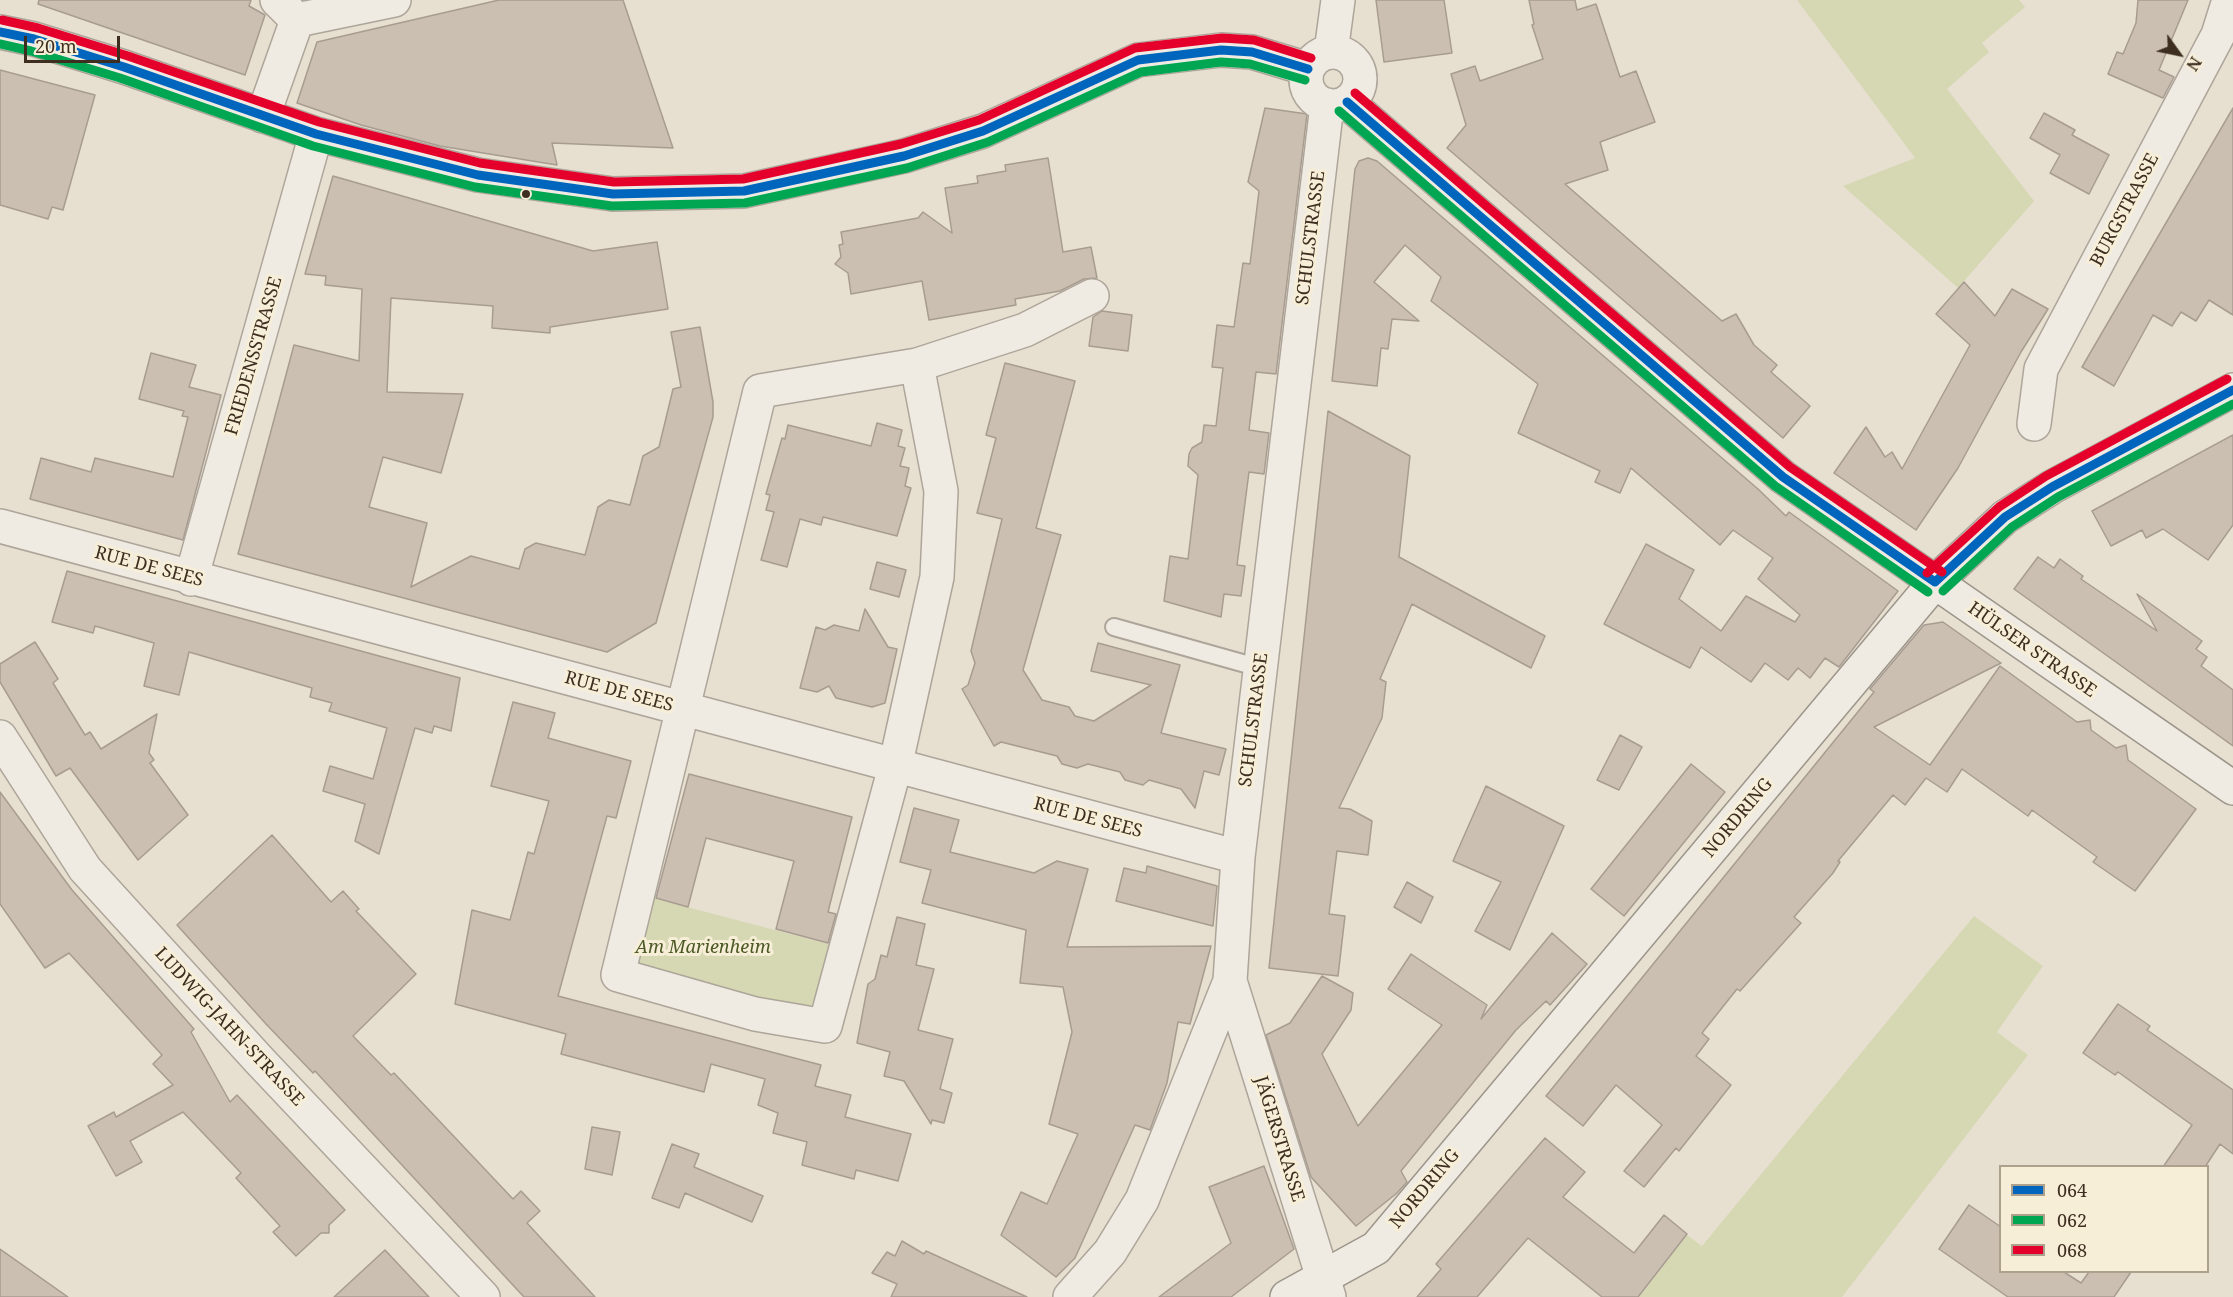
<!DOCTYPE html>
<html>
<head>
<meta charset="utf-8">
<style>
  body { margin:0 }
  #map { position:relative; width:2233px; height:1297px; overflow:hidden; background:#e7e0d1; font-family:"Noto Serif",serif }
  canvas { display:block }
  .legend { position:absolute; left:1999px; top:1165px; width:210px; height:108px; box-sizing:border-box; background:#f7eed8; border:2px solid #ada18e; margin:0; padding:8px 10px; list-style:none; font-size:18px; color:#3d2e20 }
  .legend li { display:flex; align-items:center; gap:12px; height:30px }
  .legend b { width:30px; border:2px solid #ada18e }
  .north { position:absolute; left:2149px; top:24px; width:60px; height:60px; -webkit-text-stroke:4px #f7eed8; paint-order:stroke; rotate:123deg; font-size:16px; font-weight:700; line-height:24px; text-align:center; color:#3d2e20 }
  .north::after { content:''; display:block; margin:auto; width:21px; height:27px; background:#3d2e20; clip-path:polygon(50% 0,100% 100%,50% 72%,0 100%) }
  .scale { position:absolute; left:24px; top:36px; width:96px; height:27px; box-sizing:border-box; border:3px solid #3d2e20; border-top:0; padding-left:8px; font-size:18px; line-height:21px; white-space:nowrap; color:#3d2e20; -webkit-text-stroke:4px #f7eed8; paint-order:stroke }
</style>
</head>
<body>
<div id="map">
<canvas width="2233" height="1297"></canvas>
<ul class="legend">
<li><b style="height:8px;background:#0065bd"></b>064</li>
<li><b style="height:8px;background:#00a651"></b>062</li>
<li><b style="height:8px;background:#e4002b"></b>068</li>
</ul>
<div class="north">N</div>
<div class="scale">20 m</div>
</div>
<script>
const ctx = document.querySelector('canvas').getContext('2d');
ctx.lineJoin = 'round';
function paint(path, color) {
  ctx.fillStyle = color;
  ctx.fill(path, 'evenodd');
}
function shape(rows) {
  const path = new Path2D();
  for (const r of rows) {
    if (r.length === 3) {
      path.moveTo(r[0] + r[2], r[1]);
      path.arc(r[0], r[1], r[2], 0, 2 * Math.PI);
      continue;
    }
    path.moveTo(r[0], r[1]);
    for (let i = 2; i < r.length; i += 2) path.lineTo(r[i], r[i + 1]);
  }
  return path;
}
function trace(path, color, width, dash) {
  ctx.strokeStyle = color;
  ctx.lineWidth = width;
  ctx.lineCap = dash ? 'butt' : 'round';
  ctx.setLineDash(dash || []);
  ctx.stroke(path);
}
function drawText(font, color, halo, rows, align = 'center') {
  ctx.font = font + ' "Noto Serif",serif';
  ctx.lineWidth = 6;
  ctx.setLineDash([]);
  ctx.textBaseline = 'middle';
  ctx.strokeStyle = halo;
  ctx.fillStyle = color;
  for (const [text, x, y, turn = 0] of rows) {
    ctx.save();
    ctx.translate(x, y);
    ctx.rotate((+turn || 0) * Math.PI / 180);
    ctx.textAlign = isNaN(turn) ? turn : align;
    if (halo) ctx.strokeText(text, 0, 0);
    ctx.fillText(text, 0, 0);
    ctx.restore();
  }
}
paint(shape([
  [1797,0,2019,0,2025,7,1982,43,1989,52,1947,89,2034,201,1958,288,1843,186,1915,158],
  [645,896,832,945,819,997,809,1007,793,1008,647,971,635,962],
  [1974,916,2043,966,1997,1032,2028,1055,1842,1297,1639,1297,1687,1235,1702,1246]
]), '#d6d7b3');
const building = shape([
  [39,0,251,0,249,6,265,15,245,75,38,4,39,0],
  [499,0,623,0,673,148,552,143,557,165,440,146,361,125,297,103,317,42,499,0],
  [1376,0,1444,0,1452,53,1384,62,1376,0],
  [1529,0,1575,0,1577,10,1596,4,1620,77,1636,71,1655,122,1600,142,1608,170,1565,184,1722,321,1736,314,1754,345,1777,365,1771,372,1810,406,1783,438,1447,148,1466,125,1451,74,1475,66,1480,81,1543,59,1532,25,1534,24,1529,0],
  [2138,0,2188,0,2159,70,2174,77,2163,98,2108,74,2117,52,2123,54,2136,23,2138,0],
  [0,70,95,95,63,210,52,207,48,219,0,205,0,70],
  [1265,108,1307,114,1276,374,1256,372,1249,430,1269,433,1264,474,1249,472,1237,565,1245,566,1241,596,1224,594,1221,617,1164,601,1170,556,1188,559,1198,475,1188,466,1189,454,1192,448,1202,442,1204,425,1216,426,1223,368,1212,367,1217,325,1234,327,1243,263,1250,264,1259,191,1248,182,1265,108],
  [2233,108,2233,315,2209,300,2196,321,2181,312,2172,326,2153,315,2114,386,2082,367,2233,108],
  [2044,113,2075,130,2072,135,2109,155,2089,194,2050,173,2060,155,2030,138,2044,113],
  [1048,158,1063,252,1091,247,1097,278,1084,279,1060,291,1015,299,1016,305,929,320,922,281,851,294,848,273,835,264,841,257,839,245,843,244,841,232,918,218,923,212,952,233,945,188,978,183,977,176,1006,171,1005,165,1048,158],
  [1368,158,1377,161,1758,489,1786,516,1789,512,1898,591,1839,667,1825,658,1810,678,1798,668,1788,680,1765,663,1751,682,1701,647,1690,668,1604,624,1646,544,1694,570,1679,599,1721,631,1746,596,1795,622,1800,615,1758,579,1773,558,1733,530,1720,545,1631,468,1620,493,1595,482,1600,471,1518,433,1538,384,1431,301,1441,277,1405,245,1374,282,1419,321,1392,319,1388,349,1381,348,1377,386,1332,381,1355,169,1359,161,1368,158],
  [333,176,593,251,657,242,668,309,550,327,550,333,492,328,493,306,391,298,387,392,463,394,441,473,383,457,369,507,427,523,411,587,471,556,519,569,525,549,536,543,585,555,598,507,609,500,630,505,643,456,659,447,673,389,681,387,671,332,700,327,713,402,713,417,656,623,607,652,238,554,294,345,359,361,362,289,325,285,326,276,305,274,333,176],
  [1964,282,1995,316,2012,289,2048,309,2021,352,1958,468,1916,530,1834,473,1866,427,1885,457,1892,452,1902,469,1970,345,1936,314,1964,282],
  [1102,311,1132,315,1128,351,1089,346,1093,317,1102,311],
  [151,353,196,365,189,387,221,395,183,540,30,499,41,458,91,472,95,458,173,477,188,417,182,416,184,411,139,399,151,353],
  [1005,363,1075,381,1036,528,1061,535,1023,670,1042,700,1069,707,1075,716,1094,721,1151,685,1091,671,1098,643,1180,665,1161,733,1226,749,1219,775,1204,771,1195,808,1181,789,1149,780,1143,785,1125,780,1120,772,1088,764,1077,768,1062,764,1057,756,1001,742,994,746,962,689,968,685,975,663,971,651,1002,519,977,513,996,438,986,435,1005,363],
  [1328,411,1410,456,1399,557,1545,636,1531,668,1412,604,1380,679,1386,682,1382,718,1339,808,1350,809,1372,821,1368,855,1337,851,1329,914,1345,916,1338,976,1269,968,1328,411],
  [877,423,902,430,898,446,905,448,900,466,909,468,905,486,911,488,897,536,823,517,821,525,800,519,787,567,761,560,774,512,766,510,770,495,766,494,782,438,785,439,788,425,871,446,877,423],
  [2233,435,2233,525,2208,560,2163,529,2146,538,2142,530,2111,546,2092,511,2233,435],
  [2038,557,2054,568,2060,559,2083,576,2081,579,2157,631,2137,594,2202,641,2196,649,2207,657,2201,666,2233,690,2233,746,2014,589,2038,557],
  [877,562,906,570,899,597,870,589,877,562],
  [67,571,460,678,451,731,434,726,432,733,415,728,379,854,355,841,365,804,323,791,330,766,373,779,387,728,329,711,332,703,310,697,312,688,189,652,179,695,144,686,154,643,95,626,93,633,52,622,67,571],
  [865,609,888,647,897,649,885,703,872,707,836,698,829,686,817,692,800,688,816,627,825,630,834,625,859,631,865,609],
  [1943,622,2001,663,1874,727,1930,765,2000,666,2077,722,2090,720,2091,730,2116,748,2126,745,2128,760,2196,809,2135,891,2093,862,2097,857,2032,810,2028,816,1962,769,1947,792,1926,778,1905,805,1893,795,1838,861,1840,862,1833,873,1794,917,1801,923,1740,991,1737,989,1702,1033,1709,1039,1696,1056,1731,1085,1679,1151,1676,1148,1644,1187,1624,1171,1662,1125,1616,1085,1583,1126,1546,1096,1874,692,1870,689,1924,625,1943,622],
  [35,642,58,679,53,683,85,735,90,732,101,749,157,714,149,753,154,760,150,763,188,815,138,860,70,768,56,776,0,682,0,664,35,642],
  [513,702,555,713,548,738,631,761,616,818,607,816,558,996,821,1065,815,1086,851,1095,845,1117,911,1134,898,1181,856,1170,854,1179,802,1165,807,1142,773,1133,778,1113,758,1105,765,1079,711,1064,704,1092,561,1054,566,1034,455,1004,472,910,510,920,528,852,534,854,549,801,491,786,513,702],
  [1620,735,1642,747,1619,790,1597,780,1620,735],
  [1691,764,1725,792,1624,916,1591,889,1691,764],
  [689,774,852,817,828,912,836,914,828,943,776,929,794,861,706,838,688,907,656,898,689,774],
  [1486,786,1564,826,1510,950,1475,931,1501,882,1453,861,1486,786],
  [0,792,72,890,194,1029,191,1032,230,1102,237,1095,345,1210,329,1225,329,1233,321,1233,296,1256,273,1232,280,1226,236,1178,241,1173,183,1112,130,1141,142,1162,116,1176,88,1126,114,1112,116,1117,173,1085,153,1064,162,1055,69,953,45,968,0,904,0,792],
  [914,808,959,820,950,852,1034,873,1057,861,1088,869,1067,947,1211,946,1190,1024,1178,1022,1167,1083,1150,1130,1135,1125,1075,1258,1056,1277,1001,1235,1021,1192,1047,1204,1078,1134,1049,1124,1072,1032,1063,987,1020,983,1026,930,922,903,931,870,900,862,914,808],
  [272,835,331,902,343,891,359,909,356,911,416,974,353,1036,391,1075,394,1073,513,1199,521,1191,540,1211,527,1223,595,1297,524,1297,315,1071,313,1073,266,1024,177,925,272,835],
  [1147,866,1217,886,1213,926,1116,901,1124,868,1146,873,1147,866],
  [1407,882,1433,897,1421,923,1394,907,1407,882],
  [897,917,925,924,916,965,934,969,918,1030,953,1039,940,1089,952,1093,944,1123,932,1120,931,1124,904,1081,884,1076,890,1052,857,1043,868,984,875,979,881,955,887,957,897,917],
  [1552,933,1587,964,1550,1005,1546,1001,1516,1030,1401,1171,1407,1182,1397,1193,1356,1226,1311,1177,1266,1035,1290,1023,1322,976,1353,993,1351,1010,1322,1054,1358,1126,1442,1025,1388,989,1411,954,1487,1005,1481,1019,1552,933],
  [2118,1004,2150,1026,2147,1030,2233,1090,2233,1154,2220,1144,2205,1167,2163,1167,2192,1125,2118,1072,2115,1075,2083,1053,2118,1004],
  [592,1127,620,1132,612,1175,585,1169,592,1127],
  [1545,1138,1585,1172,1563,1197,1634,1253,1664,1215,1687,1234,1638,1297,1602,1297,1528,1238,1477,1297,1417,1297,1441,1269,1436,1264,1545,1138],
  [672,1144,699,1154,694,1167,763,1196,752,1222,685,1193,679,1208,652,1198,672,1144],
  [1264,1166,1294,1249,1231,1297,1159,1297,1231,1243,1209,1187,1264,1166],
  [1969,1205,2001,1227,2001,1272,2064,1272,2081,1283,2089,1272,2131,1272,2114,1297,2008,1297,1939,1249,1969,1205],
  [902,1241,924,1254,926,1251,1027,1297,891,1297,897,1284,872,1273,887,1252,895,1256,902,1241],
  [0,1249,68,1297,0,1297,0,1249],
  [385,1250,429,1297,334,1297,385,1250]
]);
paint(building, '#cbbfb2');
trace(building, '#a89c90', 1.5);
const service = shape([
  [1114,627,1260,668]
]);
const minor = shape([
  [297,20,394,0],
  [0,32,34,39,124,67,316,134,478,175,613,194,744,191,904,156,983,131,1138,60,1221,50,1252,52,1308,69],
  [1331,52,1338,0],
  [1333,79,27],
  [1347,102,1783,477,1935,582],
  [263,116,297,20,277,0],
  [917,365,941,491,937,577,895,767,825,1026,755,1014,618,975,760,391,917,365,1025,330,1092,296],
  [2034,424,2041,369,2218,35,2229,0],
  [0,526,1238,857],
  [191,579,316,134],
  [0,737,85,869,259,1060,483,1297],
  [1230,981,1329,1297],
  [1070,1297,1110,1252,1142,1200,1230,981,1238,857,1327,105]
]);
const tertiary = shape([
  [1935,582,2005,517,2052,487,2233,390]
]);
const secondary = shape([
  [1287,1297,1376,1248,1935,582,2233,788]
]);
trace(service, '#ada599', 20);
trace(minor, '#ada599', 36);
trace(tertiary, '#ada599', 36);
trace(secondary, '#9c958a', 36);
trace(service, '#efebe3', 16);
trace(minor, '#efebe3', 33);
trace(tertiary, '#efebe3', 33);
trace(secondary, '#efebe3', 33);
trace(shape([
  [0,32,34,39,124,67,316,134,478,175,613,194,744,191,904,156,983,131,1138,60,1221,50,1252,52,1308,69],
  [1347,102,1783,477,1935,582],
  [1935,582,2005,517,2052,487,2233,390]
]), '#0065bd', 9);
trace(shape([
  [0,44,31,51,120,78,313,146,475,187,612,206,745,203,907,168,988,142,1141,72,1221,62,1250,64,1305,80],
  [1339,111,1775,486,1928,592],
  [1943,591,2012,527,2058,497,2233,404]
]), '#00a651', 9);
trace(shape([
  [2,20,38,28,128,56,319,122,480,163,614,182,743,179,901,144,979,120,1135,48,1222,38,1254,40,1311,58],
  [1355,93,1790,467,1942,572],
  [1927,573,1999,507,2046,476,2227,379]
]), '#e4002b', 9);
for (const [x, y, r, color] of [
  [526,194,5,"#3d2e20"]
]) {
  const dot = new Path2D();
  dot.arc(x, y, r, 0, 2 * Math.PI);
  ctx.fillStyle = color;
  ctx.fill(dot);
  trace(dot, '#f7eed8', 2);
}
drawText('18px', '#3d2e20', '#f7eed8', [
  ["BURGSTRASSE",2125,210,-62],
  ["SCHULSTRASSE",1311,238,-83],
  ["FRIEDENSSTRASSE",254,356,-74],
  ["RUE DE SEES",149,567,15],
  ["HÜLSER STRASSE",2032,650,35],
  ["RUE DE SEES",619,692,15],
  ["SCHULSTRASSE",1254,720,-83],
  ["RUE DE SEES",1088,818,15],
  ["NORDRING",1738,818,-50],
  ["LUDWIG-JAHN-STRASSE",229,1027,47],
  ["JÄGERSTRASSE",1279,1139,73],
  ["NORDRING",1425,1189,-50]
]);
drawText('italic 18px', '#4d5a26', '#f7eed8', [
  ["Am Marienheim",703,948]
]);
</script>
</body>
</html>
